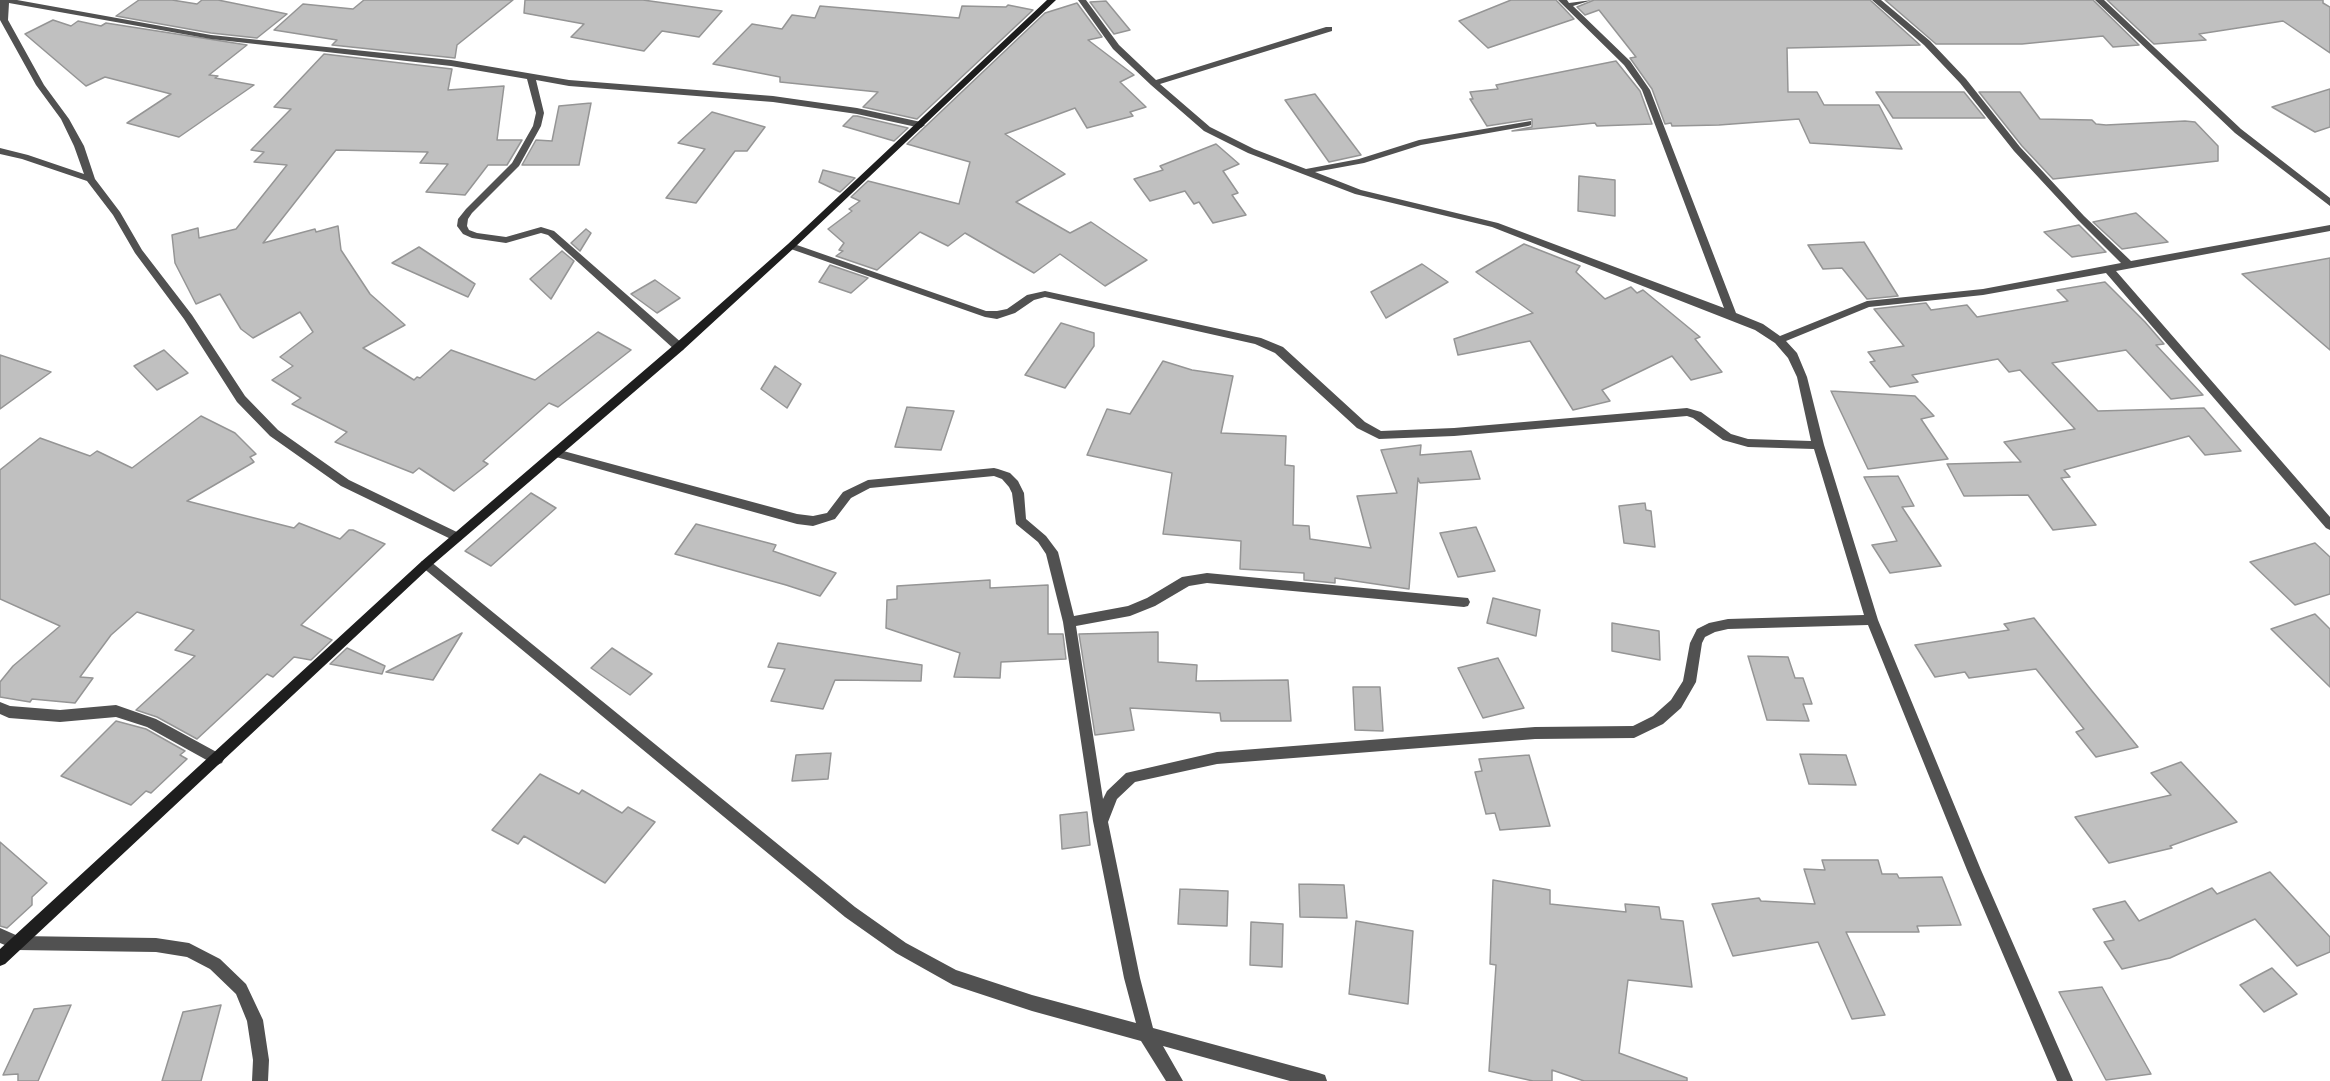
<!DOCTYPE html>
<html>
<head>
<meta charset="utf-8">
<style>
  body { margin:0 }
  canvas { display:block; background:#fff }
</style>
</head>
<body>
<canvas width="2330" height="1081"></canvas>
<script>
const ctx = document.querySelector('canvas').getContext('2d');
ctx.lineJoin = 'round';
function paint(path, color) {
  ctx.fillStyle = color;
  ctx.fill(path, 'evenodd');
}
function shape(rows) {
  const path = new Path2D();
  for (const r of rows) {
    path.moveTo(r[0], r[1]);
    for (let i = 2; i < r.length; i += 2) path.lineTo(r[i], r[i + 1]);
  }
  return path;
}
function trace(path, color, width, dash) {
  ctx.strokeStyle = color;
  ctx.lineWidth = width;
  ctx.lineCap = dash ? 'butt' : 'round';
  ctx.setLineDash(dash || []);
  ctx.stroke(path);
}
const building = shape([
  [139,0,172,0,197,4,202,0,218,0,287,14,257,38,211,33,116,16,139,0],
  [364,0,513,0,457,45,455,58,332,45,337,40,274,30,303,4,353,9,364,0],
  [525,0,643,0,722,11,699,37,662,31,644,51,571,37,584,24,524,13,525,0],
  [1511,0,1556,0,1574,19,1488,48,1459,21,1511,0],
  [1594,0,1870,0,1920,45,1787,48,1788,92,1817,92,1824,105,1879,105,1902,149,1810,143,1799,119,1719,125,1672,126,1671,123,1665,124,1652,89,1630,58,1636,57,1599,10,1585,15,1577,7,1594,0],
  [1885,0,2093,0,2139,45,2113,47,2103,36,2022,44,1936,44,1885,0],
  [2107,0,2323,0,2323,3,2330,7,2330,53,2283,21,2199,34,2206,40,2154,44,2107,0],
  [1106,1,1130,30,1114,34,1090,2,1106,1],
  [1077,3,1102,37,1088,40,1134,75,1120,82,1146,107,1130,112,1133,116,1087,128,1075,108,1005,134,1065,174,1016,202,1070,233,1091,222,1147,260,1105,286,1060,254,1034,273,965,233,948,246,920,232,877,270,836,256,843,251,839,250,844,243,828,229,852,211,849,209,860,201,851,197,868,181,959,204,970,162,907,144,1045,13,1077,3],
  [1008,5,1033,10,917,119,863,107,878,92,780,82,780,77,713,64,752,24,782,29,792,15,815,18,820,6,959,18,962,6,1006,7,1008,5],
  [53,20,71,26,78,21,101,26,106,23,247,45,209,75,218,76,215,78,254,85,179,137,127,123,171,94,105,77,86,86,25,34,53,20],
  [324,54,452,69,448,90,504,86,497,140,522,140,507,165,488,165,465,195,426,192,448,164,420,163,428,152,336,150,263,243,315,229,316,232,338,226,341,250,370,294,405,325,363,348,414,380,417,377,420,378,451,350,535,380,598,332,631,350,558,407,549,403,483,461,488,464,454,491,419,468,413,473,335,442,347,432,292,404,301,398,272,380,293,366,280,357,313,332,300,312,253,338,241,329,220,294,196,304,175,263,172,235,198,228,199,238,236,229,287,165,254,162,264,152,251,150,291,109,274,107,324,54],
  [1616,61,1640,91,1652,124,1597,126,1595,123,1512,131,1532,127,1532,119,1487,126,1470,99,1473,99,1470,92,1498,89,1496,85,1616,61],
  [2330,89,2330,127,2315,132,2272,107,2330,89],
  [1876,92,1964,92,1985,118,1893,118,1876,92],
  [1979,92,2020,92,2040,119,2092,120,2096,124,2106,125,2185,121,2195,122,2218,146,2218,161,2053,179,2022,146,1979,92],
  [1315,94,1361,155,1329,162,1285,100,1315,94],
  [591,103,579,165,522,165,536,140,552,141,559,106,591,103],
  [712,112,765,127,747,151,735,151,696,203,666,198,705,149,678,143,712,112],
  [853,116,857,116,908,128,894,141,843,126,853,116],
  [1216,144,1239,164,1223,171,1238,193,1232,195,1246,215,1213,223,1199,202,1194,204,1185,191,1150,201,1134,179,1163,170,1160,166,1216,144],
  [823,170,855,178,840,192,819,182,823,170],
  [1579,176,1615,180,1615,216,1578,211,1579,176],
  [2136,213,2168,242,2122,249,2093,222,2136,213],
  [2079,225,2106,252,2072,257,2044,232,2079,225],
  [586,229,591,233,580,251,571,243,586,229],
  [1864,242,1898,296,1867,299,1842,268,1823,269,1808,245,1864,242],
  [1524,244,1580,266,1576,272,1605,299,1631,287,1637,293,1643,290,1700,337,1695,339,1722,372,1691,380,1672,356,1602,390,1610,401,1573,410,1530,341,1458,355,1454,339,1533,313,1476,272,1524,244],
  [419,247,475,284,468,297,392,263,419,247],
  [562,251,574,261,551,299,530,279,562,251],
  [2330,258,2330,350,2242,274,2330,258],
  [1422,264,1448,282,1386,318,1371,292,1422,264],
  [830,265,868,278,851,293,819,282,830,265],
  [655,280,680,298,657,313,631,294,655,280],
  [2105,282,2145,322,2164,344,2156,345,2203,395,2171,399,2126,350,2052,363,2098,411,2204,408,2241,451,2205,455,2189,436,2064,470,2070,477,2061,478,2096,525,2053,530,2028,495,1964,496,1947,464,2021,462,2004,442,2075,429,2020,370,2009,372,1998,359,1912,375,1918,382,1890,387,1870,362,1875,361,1868,352,1904,346,1874,309,1926,303,1931,310,1967,305,1977,317,2068,301,2057,290,2105,282],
  [1061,323,1094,333,1094,346,1065,388,1025,375,1061,323],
  [164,350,188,373,157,390,134,366,164,350],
  [0,355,51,372,0,409,0,355],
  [1163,361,1192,370,1233,376,1221,433,1286,436,1285,465,1294,466,1293,525,1309,526,1310,539,1371,548,1357,496,1397,493,1381,450,1421,445,1420,455,1471,451,1480,479,1420,483,1418,478,1409,589,1335,578,1335,583,1304,580,1304,573,1240,569,1241,541,1163,534,1172,473,1087,455,1107,409,1130,414,1163,361],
  [775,366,801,384,787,408,761,389,775,366],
  [1831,391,1915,396,1934,416,1921,419,1948,459,1868,469,1831,391],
  [907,407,954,411,941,450,895,447,907,407],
  [201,416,235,433,256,454,250,457,254,462,187,501,294,528,299,523,340,539,349,530,353,530,385,544,301,625,332,640,311,660,294,657,273,677,267,674,197,739,157,717,136,710,195,656,175,650,194,630,137,612,111,635,80,677,93,678,75,703,32,699,30,702,0,697,0,682,13,666,60,626,0,599,0,470,40,438,90,456,97,451,132,468,201,416],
  [1898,476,1914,506,1902,507,1941,566,1890,573,1872,545,1897,541,1864,477,1898,476],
  [531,493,556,508,491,566,465,551,531,493],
  [1645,503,1646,510,1651,511,1655,547,1624,543,1619,506,1645,503],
  [696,524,776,545,773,551,836,573,820,596,786,585,675,554,696,524],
  [1476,527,1495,571,1458,577,1440,533,1476,527],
  [2315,543,2330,557,2330,594,2295,605,2250,562,2315,543],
  [990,580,990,588,1048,585,1048,634,1063,634,1066,659,1001,662,1000,678,954,677,960,653,886,628,887,600,897,599,897,586,990,580],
  [1493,598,1540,610,1536,636,1487,623,1493,598],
  [2315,614,2330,629,2330,687,2271,629,2315,614],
  [2034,618,2092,691,2138,747,2096,757,2076,732,2084,729,2036,669,1969,678,1965,672,1935,677,1915,645,2009,630,2004,624,2034,618],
  [1612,623,1659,631,1660,660,1612,651,1612,623],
  [1158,632,1158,662,1197,665,1196,681,1288,680,1291,721,1221,721,1220,713,1130,708,1134,730,1095,735,1079,634,1158,632],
  [462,633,433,680,386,672,462,633],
  [778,643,922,665,921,681,835,680,823,709,771,701,785,669,768,667,778,643],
  [347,648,385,666,382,674,330,664,347,648],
  [612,648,652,674,630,695,591,668,612,648],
  [1748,656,1788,657,1795,678,1803,678,1812,704,1803,704,1809,721,1767,720,1748,656],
  [1498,658,1524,708,1483,718,1458,668,1498,658],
  [1353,687,1380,687,1383,731,1355,730,1353,687],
  [116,721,146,729,185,751,180,755,187,759,151,793,146,791,131,805,61,776,116,721],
  [831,753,828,779,792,781,796,755,831,753],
  [1800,754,1846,755,1856,785,1809,784,1800,754],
  [1529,755,1550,826,1500,830,1495,813,1486,814,1475,772,1482,771,1479,759,1529,755],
  [2181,762,2237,822,2170,846,2172,848,2109,863,2075,817,2171,795,2151,773,2181,762],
  [540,774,579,794,582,790,622,813,628,807,655,822,605,883,524,836,518,844,492,830,540,774],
  [1087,812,1090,845,1062,849,1060,815,1087,812],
  [0,842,47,883,32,897,32,905,7,928,0,926,0,842],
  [1822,860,1878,860,1882,874,1897,874,1899,878,1942,877,1961,925,1917,926,1919,932,1846,932,1885,1015,1852,1019,1818,942,1733,956,1712,904,1759,898,1761,901,1815,904,1804,869,1825,870,1822,860],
  [2270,872,2330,937,2330,952,2297,966,2255,919,2170,958,2122,969,2104,942,2114,940,2093,909,2125,901,2139,921,2212,888,2217,894,2270,872],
  [1493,880,1550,890,1550,904,1626,912,1625,904,1659,907,1661,919,1683,921,1692,987,1628,980,1619,1053,1687,1078,1687,1081,1584,1081,1552,1070,1552,1081,1533,1081,1489,1071,1496,965,1490,964,1493,880],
  [1299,884,1344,885,1347,918,1300,917,1299,884],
  [1180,889,1228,891,1227,926,1178,924,1180,889],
  [1356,921,1413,931,1408,1004,1349,994,1356,921],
  [1251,922,1283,924,1282,967,1250,965,1251,922],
  [2272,968,2297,994,2264,1012,2240,985,2272,968],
  [2102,987,2151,1074,2106,1080,2059,992,2102,987],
  [71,1005,38,1081,18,1081,18,1074,3,1075,34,1009,71,1005],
  [221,1005,201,1081,162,1081,183,1012,221,1005]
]);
paint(building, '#c0c0c0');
trace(building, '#959595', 1.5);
paint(shape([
  [0,0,17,0,211,35,451,60,569,80,773,96,857,108,921,122,925,125,921,128,857,114,773,102,569,86,536,80,544,113,541,126,519,166,472,213,468,219,467,226,469,230,477,233,506,237,541,227,554,231,683,344,684,347,683,350,679,351,675,350,548,235,541,233,506,243,472,238,463,234,457,226,458,219,466,209,512,163,533,126,536,113,527,79,451,66,211,39,9,3,8,20,44,85,69,119,84,146,95,179,120,212,142,250,192,315,245,396,278,430,349,480,461,534,463,537,461,540,457,542,341,486,270,436,237,402,184,319,135,253,113,215,87,181,22,159,0,154,0,148,28,155,84,174,74,146,61,119,36,85,0,20,0,0],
  [1078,0,1086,0,1119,45,1156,80,1326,27,1332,27,1332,31,1160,84,1210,127,1254,149,1306,169,1359,159,1419,140,1531,121,1531,125,1528,126,1421,145,1364,163,1315,172,1361,190,1498,223,1724,308,1642,90,1624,65,1558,0,1567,0,1569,3,1592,0,1573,6,1630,61,1650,90,1736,313,1763,324,1780,336,1867,301,1983,289,2121,263,2078,220,2014,151,1960,83,1924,45,1872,0,1881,0,1930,41,1966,79,2020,147,2084,216,2131,261,2330,225,2330,231,2116,271,2330,517,2330,530,2326,528,2106,273,1983,295,1869,307,1786,341,1797,353,1807,377,1824,445,1878,620,1981,870,2073,1081,2057,1081,1967,870,1868,625,1728,629,1715,632,1705,637,1702,643,1696,682,1681,708,1663,724,1634,738,1535,739,1217,764,1135,782,1117,799,1108,822,1140,978,1153,1028,1319,1073,1325,1075,1327,1081,1290,1081,1163,1046,1183,1081,1166,1081,1141,1041,1032,1011,953,985,896,953,845,917,422,567,420,564,422,561,430,561,855,907,906,943,956,970,1032,995,1136,1023,1124,978,1093,821,1063,622,1046,554,1038,542,1016,524,1012,493,1009,487,1002,479,994,476,870,488,851,498,835,519,813,526,797,524,556,457,550,453,552,450,556,449,797,514,813,516,827,513,843,492,868,480,994,468,998,469,1010,473,1018,481,1024,493,1026,519,1046,536,1058,552,1074,616,1128,606,1147,598,1182,577,1207,573,1468,598,1470,602,1468,606,1464,607,1207,583,1189,586,1155,606,1130,616,1076,626,1103,799,1107,791,1126,773,1217,752,1535,727,1633,726,1653,716,1671,700,1683,681,1690,643,1697,629,1709,623,1728,619,1864,615,1814,449,1748,447,1723,440,1693,418,1687,416,1454,436,1379,439,1357,428,1275,353,1255,344,1045,297,1034,300,1015,313,997,319,985,317,788,248,788,244,794,244,986,311,997,311,1007,309,1027,295,1045,291,1261,338,1283,347,1365,422,1381,431,1454,428,1687,408,1701,412,1731,434,1748,439,1811,441,1797,377,1788,358,1775,343,1755,330,1492,227,1355,194,1248,153,1204,131,1151,85,1113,49,1078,0],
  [2095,0,2104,0,2241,129,2330,198,2330,206,2235,133,2095,0],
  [0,702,10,706,60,710,116,705,156,719,222,755,224,759,222,763,217,765,212,763,147,727,116,717,60,722,9,718,0,714,0,702],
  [0,928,18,936,156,938,189,943,220,959,246,984,263,1020,269,1060,268,1081,252,1081,253,1060,247,1021,236,994,210,969,187,957,156,952,17,950,0,943,0,928]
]), '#515151');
paint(shape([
  [1047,0,1056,0,794,248,683,350,430,567,5,964,0,966,0,949,422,561,675,344,788,244,1047,0]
]), '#1e1e1e');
</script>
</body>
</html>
